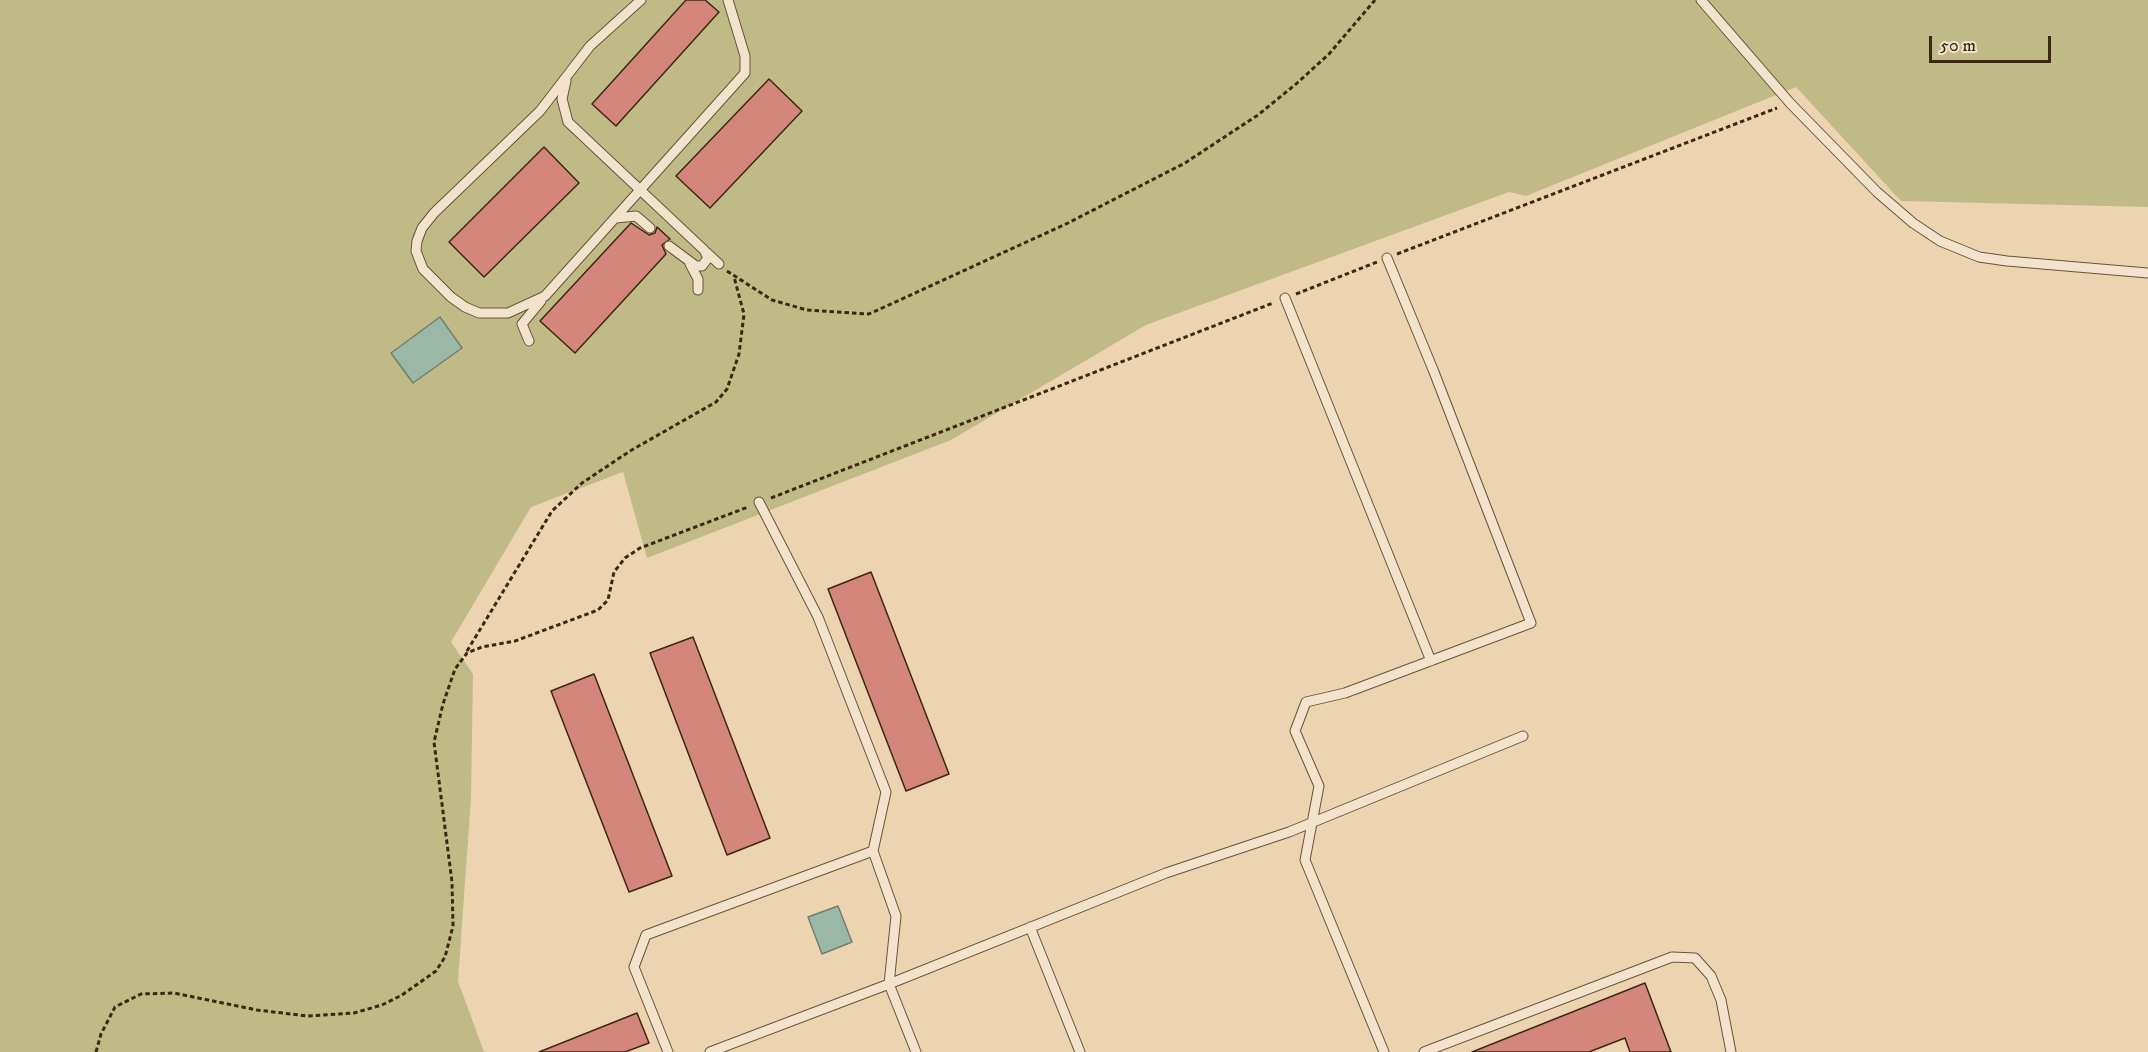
<!DOCTYPE html>
<html>
<head>
<meta charset="utf-8">
<style>
  body { margin:0 }
  #map { position:relative; width:2148px; height:1052px; overflow:hidden; background:#edd4b0; font-family:"IM FELL DW Pica",serif }
  canvas { display:block }
  .scale { position:absolute; left:1929px; top:36px; width:122px; height:27px; box-sizing:border-box; border:3px solid #3c2812; border-top:0; padding-left:8px; font-size:18px; line-height:21px; white-space:nowrap; color:#3c2812; -webkit-text-stroke:4px #f3e3cc; paint-order:stroke }
</style>
</head>
<body>
<div id="map">
<canvas width="2148" height="1052"></canvas>
<div class="scale">50 m</div>
</div>
<script>
const ctx = document.querySelector('canvas').getContext('2d');
ctx.lineJoin = 'round';
function paint(path, color) {
  ctx.fillStyle = color;
  ctx.fill(path, 'evenodd');
}
function shape(rows) {
  const path = new Path2D();
  for (const r of rows) {
    path.moveTo(r[0], r[1]);
    for (let i = 2; i < r.length; i += 2) path.lineTo(r[i], r[i + 1]);
  }
  return path;
}
function trace(path, color, width, dash) {
  ctx.strokeStyle = color;
  ctx.lineWidth = width;
  ctx.lineCap = dash ? 'butt' : 'round';
  ctx.setLineDash(dash || []);
  ctx.stroke(path);
}
paint(shape([
  [0,0,2148,0,2148,207,1901,201,1796,87,1526,196,1509,192,1146,325,951,440,647,558,623,472,531,507,451,642,473,674,471,798,458,981,484,1052,0,1052]
]), '#c0bb86');
const water = shape([
  [440,317,462,348,413,383,391,353,440,317],
  [838,906,852,942,822,954,808,917,838,906]
]);
paint(water, '#9ab8a8');
trace(water, '#747e6c', 1.5);
const building = shape([
  [686,0,705,0,719,12,616,126,592,104,686,0],
  [769,79,802,111,710,208,676,176,769,79],
  [544,147,579,183,484,277,449,242,544,147],
  [631,223,649,235,655,233,657,227,670,239,662,245,666,254,575,353,540,321,631,223],
  [871,572,949,774,906,791,828,589,871,572],
  [693,637,770,838,727,855,650,653,693,637],
  [594,674,672,876,629,892,551,691,594,674],
  [1645,983,1671,1052,1630,1052,1625,1038,1589,1052,1472,1052,1645,983],
  [637,1013,649,1043,625,1052,539,1052,637,1013]
]);
paint(building, '#d4857c');
trace(building, '#3c2812', 1.5);
const service = shape([
  [641,0,590,46,540,111,434,213,422,228,417,241,416,251,423,269,451,297,465,307,479,313,508,313,545,296,745,73,745,56,728,0],
  [1701,0,1790,103,1877,192,1913,223,1940,241,1979,257,2007,261,2148,273],
  [566,81,562,99,568,122,704,250,708,258,702,266,696,266,669,246],
  [616,218,636,216,650,228],
  [706,252,719,264],
  [690,264,698,279,698,290],
  [1285,298,1431,661],
  [529,341,522,324,541,301],
  [759,502,818,617,886,792,873,851,896,916,889,984,916,1052],
  [1030,927,1080,1052],
  [668,1052,634,967,646,935,873,851],
  [710,1052,889,984,1166,873,1289,832,1523,736],
  [1384,1052,1305,860,1319,786,1295,731,1306,702,1345,693,1531,623,1434,372,1387,258],
  [1424,1052,1672,957,1695,958,1711,976,1721,1000,1731,1052]
]);
trace(service, '#68533a', 11);
trace(shape([
  [1397,254,1777,108],
  [727,271,772,300,807,310,869,314,1068,223,1185,163,1258,115,1296,84,1329,54,1375,0],
  [1296,294,1377,262],
  [771,498,1273,303],
  [467,651,552,511,582,483,630,451,716,402,727,389,739,354,744,314,734,277],
  [96,1052,101,1034,115,1007,141,994,174,993,257,1010,308,1016,354,1013,382,1005,402,995,436,971,445,957,453,926,452,882,434,742,443,704,455,669,467,653,482,647,515,641,598,610,608,600,614,572,625,558,640,548,748,507]
]), '#3c2812', 3, [4.5, 3]);
trace(service, '#f3e3cc', 9);
</script>
</body>
</html>
